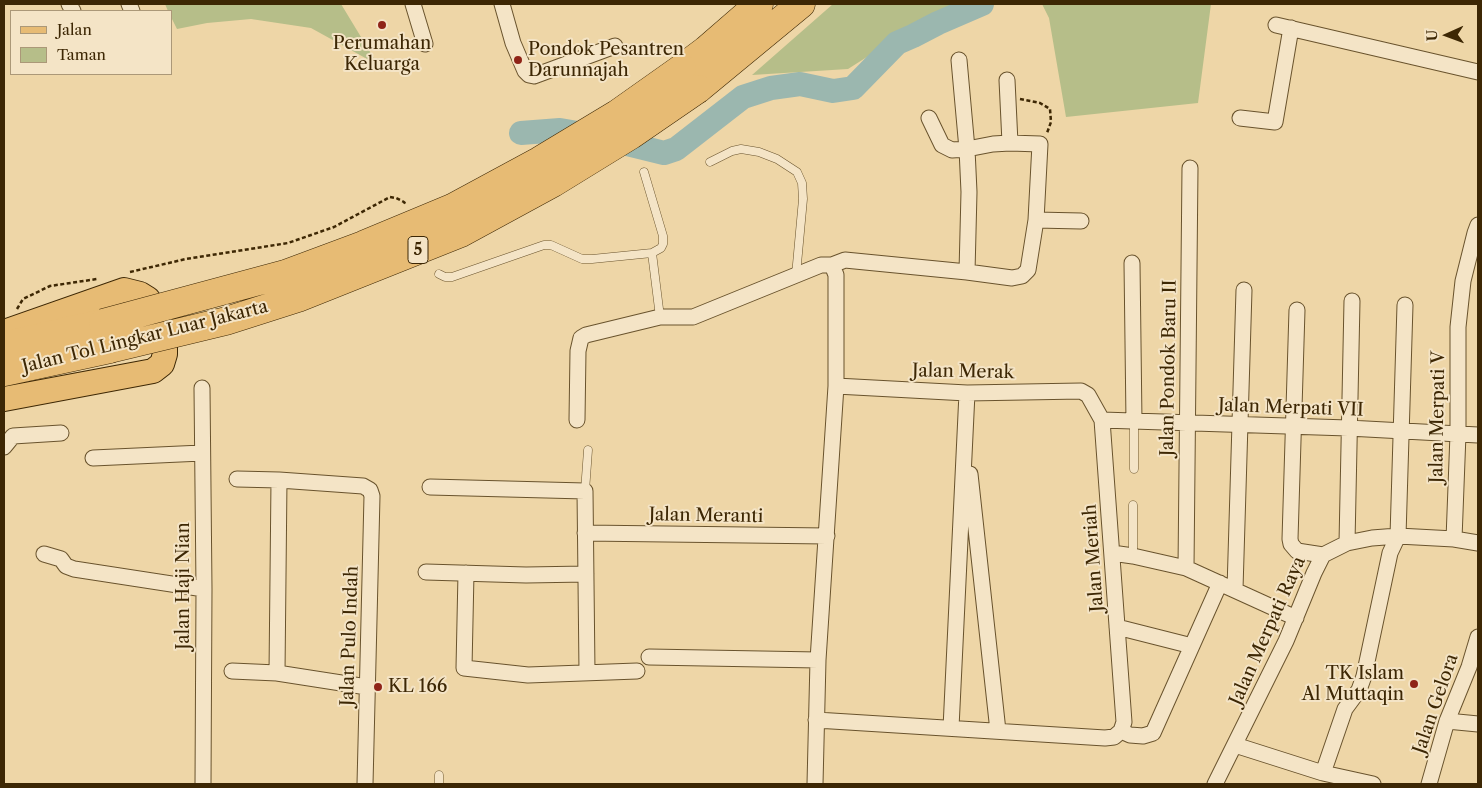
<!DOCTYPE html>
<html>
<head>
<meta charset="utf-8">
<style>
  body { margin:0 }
  #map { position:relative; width:1482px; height:788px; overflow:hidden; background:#eed6a7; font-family:"Libre Caslon Text",serif }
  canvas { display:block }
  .frame { position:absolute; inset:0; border:5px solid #3d2704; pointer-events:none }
  .legend { position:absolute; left:10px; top:10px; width:162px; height:65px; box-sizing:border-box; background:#f4e4c6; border:1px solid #ab9878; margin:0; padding:6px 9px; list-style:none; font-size:15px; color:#3d2704 }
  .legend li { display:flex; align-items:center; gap:10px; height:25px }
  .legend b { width:25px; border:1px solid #ab9878 }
  .north { position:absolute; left:1422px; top:10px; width:50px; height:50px; -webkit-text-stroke:4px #f4e4c6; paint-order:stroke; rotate:268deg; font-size:14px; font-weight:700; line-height:20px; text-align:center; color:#3d2704 }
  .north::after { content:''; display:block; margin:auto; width:18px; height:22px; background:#3d2704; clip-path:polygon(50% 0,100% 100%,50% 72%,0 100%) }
</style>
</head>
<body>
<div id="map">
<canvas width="1482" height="788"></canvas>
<div class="frame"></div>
<ul class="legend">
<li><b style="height:6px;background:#e7bb74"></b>Jalan</li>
<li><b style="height:14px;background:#b6be89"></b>Taman</li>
</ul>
<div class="north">U</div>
</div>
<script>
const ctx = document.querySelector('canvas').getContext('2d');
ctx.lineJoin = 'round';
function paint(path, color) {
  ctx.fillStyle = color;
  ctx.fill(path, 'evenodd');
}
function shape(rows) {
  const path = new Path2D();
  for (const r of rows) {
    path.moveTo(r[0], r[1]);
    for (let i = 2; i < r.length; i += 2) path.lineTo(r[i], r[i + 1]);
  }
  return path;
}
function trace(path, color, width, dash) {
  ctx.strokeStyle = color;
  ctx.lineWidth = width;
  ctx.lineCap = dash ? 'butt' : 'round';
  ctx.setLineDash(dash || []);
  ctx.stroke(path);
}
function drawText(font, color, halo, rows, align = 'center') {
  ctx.font = font + ' "Libre Caslon Text",serif';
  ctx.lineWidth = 4;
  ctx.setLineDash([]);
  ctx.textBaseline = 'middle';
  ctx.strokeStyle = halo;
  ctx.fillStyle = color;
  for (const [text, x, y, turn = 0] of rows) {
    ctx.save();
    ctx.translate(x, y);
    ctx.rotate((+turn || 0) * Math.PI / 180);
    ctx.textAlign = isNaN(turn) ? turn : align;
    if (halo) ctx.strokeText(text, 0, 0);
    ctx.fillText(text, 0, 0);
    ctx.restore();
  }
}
paint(shape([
  [165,4,341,4,378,65,311,28,251,19,207,23,177,29,171,17,171,11,168,11],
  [833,4,956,4,944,8,848,69,752,75],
  [1042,4,1211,4,1198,103,1066,117,1049,18]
]), '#b6be89');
trace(shape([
  [521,133,560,130,595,136,664,153,676,149,743,97,771,88,800,84,833,91,853,88,897,43,913,36,938,23,982,4]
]), '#9bb7af', 24);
const lane = shape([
  [710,162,732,151,741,149,759,152,777,159,797,172,802,183,803,199,796,275],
  [644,172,663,236,663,244,661,248,652,253],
  [439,274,445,277,452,277,544,245,551,245,582,259,592,259,652,253,660,317],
  [1134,469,1134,422],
  [585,491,588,450],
  [1133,556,1133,505],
  [439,784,439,775]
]);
const street = shape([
  [69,4,73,11],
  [129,4,132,11],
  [413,4,425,44],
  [502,4,513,43,525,71,529,75,534,76,615,46],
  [1276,25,1478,72],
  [959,60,967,149,993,144,1010,143,1007,80],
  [1240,118,1275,122,1291,28],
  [1036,220,1081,221],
  [1132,263,1134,422],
  [967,272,1012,278,1022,276,1028,270,1036,220,1040,144,1010,143],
  [1297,310,1290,539,1291,544,1297,551,1323,555],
  [202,388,204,589,203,784],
  [577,420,578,351,581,338,586,335,660,317,693,317,821,265,832,265,845,260,967,272,969,192,967,149,952,150,942,145,929,118],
  [1102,420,1348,428,1478,435],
  [4,447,13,436,61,433],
  [93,458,202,453],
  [970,474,998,731],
  [237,479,279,480,363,486,370,490,372,496,365,784],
  [279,480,277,673,367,687],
  [430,487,585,491,587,672],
  [585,533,827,536],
  [1454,539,1458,434,1458,327,1463,281,1475,233,1478,225],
  [1347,543,1352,301],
  [1112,553,1133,556,1186,568,1296,618],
  [44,554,61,559,66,566,74,569,204,589],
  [1186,568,1190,168],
  [426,572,526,575,586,574],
  [466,573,464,668,528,675,637,671],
  [1235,589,1244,290],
  [1117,627,1192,646],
  [649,657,818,660],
  [232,671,277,673],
  [816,720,1105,738,1114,737,1121,731,1124,722,1102,420,1088,395,1081,391,967,393,836,386],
  [1447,721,1478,724],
  [951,728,967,393],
  [1121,731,1130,735,1143,736,1153,733,1220,583],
  [1235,745,1323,773,1373,784],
  [1323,773,1345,709,1359,690,1364,676,1390,553,1398,536,1405,305],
  [815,784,818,660,836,386,836,275,832,265],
  [1215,784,1286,641,1314,573,1323,555,1347,543,1372,538,1398,536,1454,539,1478,543],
  [1429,784,1447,721,1469,667,1478,637]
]);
const primary = shape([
  [4,332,124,290,140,294,148,299,160,318,165,332,165,354,162,364,153,371,4,399]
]);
const highway = shape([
  [682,68,706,50,759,4],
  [698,89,801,4],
  [4,346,103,323],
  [4,372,110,349]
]);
trace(lane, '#69532d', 9);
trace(street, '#69532d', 17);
trace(primary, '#3d2704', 26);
trace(highway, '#3d2704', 29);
trace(shape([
  [1020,99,1040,103,1050,109,1051,122,1047,133],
  [130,272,186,259,288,243,334,227,390,197,396,198,404,202,406,205],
  [17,309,23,299,50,286,97,279]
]), '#3d2704', 2.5, [4, 2.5]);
trace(lane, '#f4e4c6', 8);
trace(street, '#f4e4c6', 15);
trace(primary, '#e7bb74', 24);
trace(highway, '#e7bb74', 28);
const highwayBridge = shape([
  [103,323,285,274,363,245,452,208,539,161,617,114,682,68],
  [110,349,226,321,298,298,461,233,553,183,631,135,698,89]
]);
trace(highwayBridge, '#3d2704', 29, []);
trace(highwayBridge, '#e7bb74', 28);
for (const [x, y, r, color] of [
  [382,25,5,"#8f2418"],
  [518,60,5,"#8f2418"],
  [1414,684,5,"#8f2418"],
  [378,687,5,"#8f2418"]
]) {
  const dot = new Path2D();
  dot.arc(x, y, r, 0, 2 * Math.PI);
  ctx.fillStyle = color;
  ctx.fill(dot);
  trace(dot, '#f4e4c6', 2);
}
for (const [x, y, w] of [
  [418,250,20]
]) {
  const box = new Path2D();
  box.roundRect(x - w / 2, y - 13.5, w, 27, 4);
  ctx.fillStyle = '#f4e4c6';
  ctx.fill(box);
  trace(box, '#3d2704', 1);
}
drawText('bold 16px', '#3d2704', null, [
  ["5",418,250]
]);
drawText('18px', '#3d2704', '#f4e4c6', [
  ["Perumahan",382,44,"center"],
  ["Keluarga",382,65,"center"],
  ["Pondok Pesantren",528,50],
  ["Darunnajah",528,71],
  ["TK Islam",1404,674,"right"],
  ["Al Muttaqin",1404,695,"right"],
  ["KL 166",388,687]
], 'left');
drawText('18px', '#3d2704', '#f4e4c6', [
  ["Jalan Tol Lingkar Luar Jakarta",145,337,-14],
  ["Jalan Pondok Baru II",1169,368,-89],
  ["Jalan Merak",963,372,1],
  ["Jalan Merpati VII",1291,408,2],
  ["Jalan Merpati V",1438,417,-89],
  ["Jalan Meranti",706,516,1],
  ["Jalan Meriah",1094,558,-94],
  ["Jalan Haji Nian",184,586,-90],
  ["Jalan Merpati Raya",1268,631,-66],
  ["Jalan Pulo Indah",350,636,-88],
  ["Jalan Gelora",1436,704,-71]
]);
</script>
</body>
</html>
